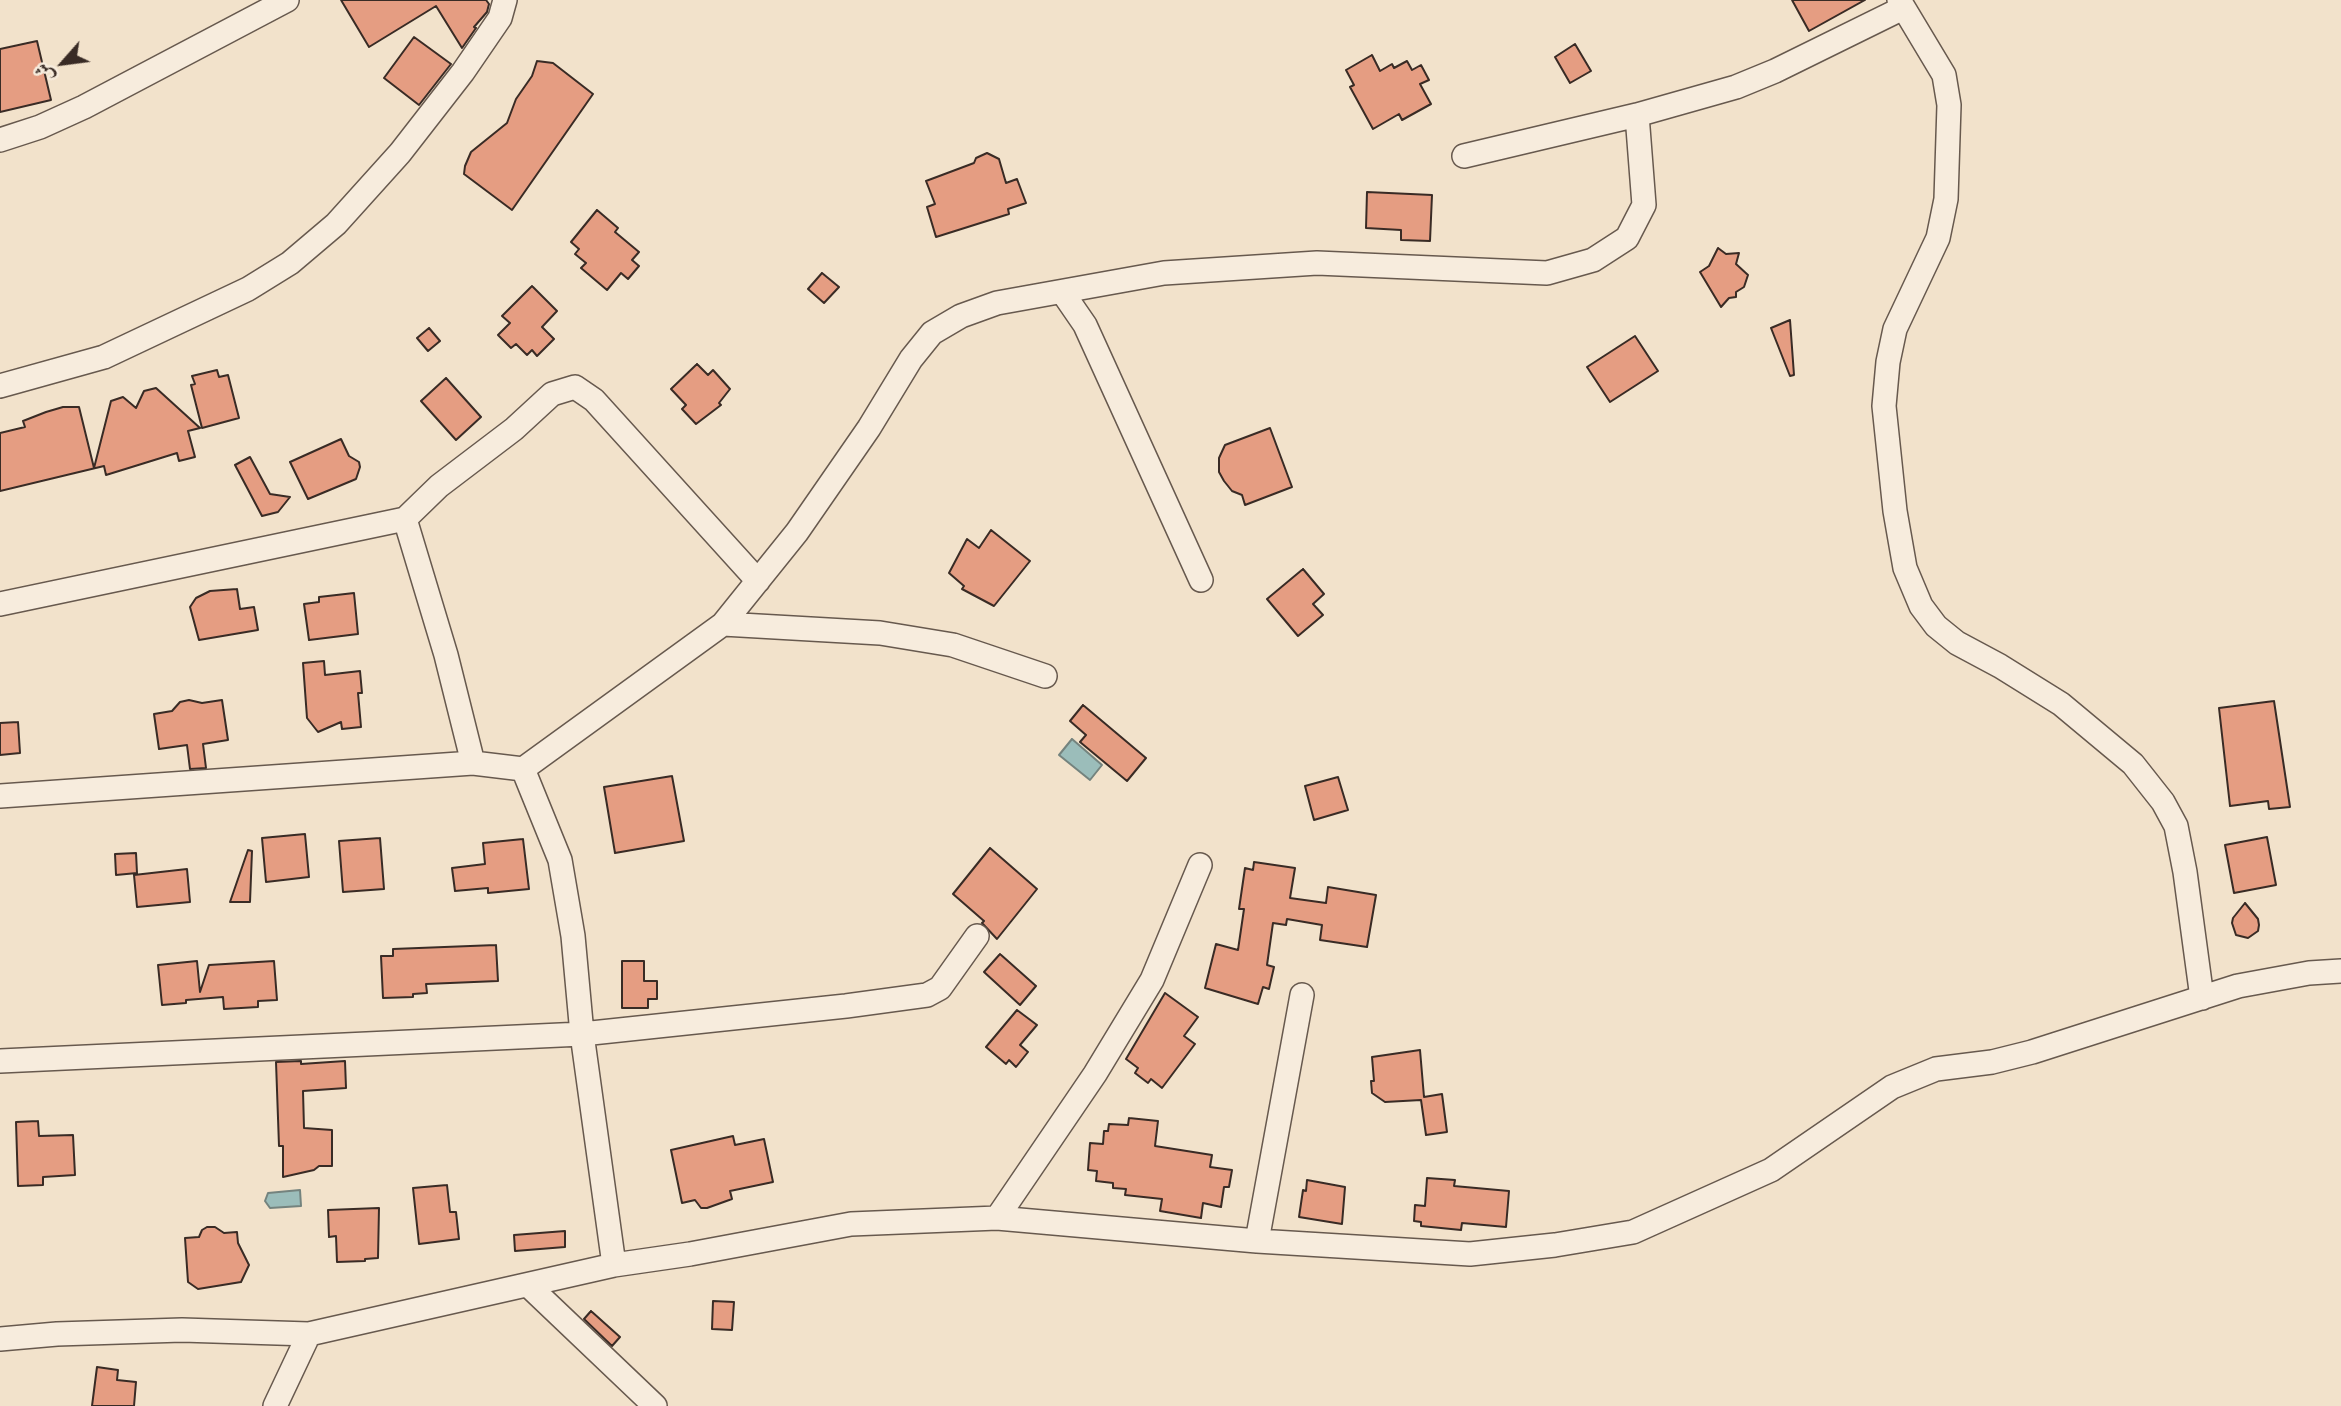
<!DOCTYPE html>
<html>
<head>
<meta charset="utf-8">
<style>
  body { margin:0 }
  #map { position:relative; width:2341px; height:1406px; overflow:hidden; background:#f2e2cb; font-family:Cardo,Amiri,serif }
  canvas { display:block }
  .north { position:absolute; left:28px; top:28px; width:70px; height:70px; -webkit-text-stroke:5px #f7ecdd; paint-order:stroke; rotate:242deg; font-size:19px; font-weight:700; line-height:28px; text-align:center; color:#392b25 }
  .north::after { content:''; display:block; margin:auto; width:24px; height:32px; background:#392b25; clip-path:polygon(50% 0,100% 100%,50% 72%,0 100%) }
</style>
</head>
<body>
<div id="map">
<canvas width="2341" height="1406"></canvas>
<div class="north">ش</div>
</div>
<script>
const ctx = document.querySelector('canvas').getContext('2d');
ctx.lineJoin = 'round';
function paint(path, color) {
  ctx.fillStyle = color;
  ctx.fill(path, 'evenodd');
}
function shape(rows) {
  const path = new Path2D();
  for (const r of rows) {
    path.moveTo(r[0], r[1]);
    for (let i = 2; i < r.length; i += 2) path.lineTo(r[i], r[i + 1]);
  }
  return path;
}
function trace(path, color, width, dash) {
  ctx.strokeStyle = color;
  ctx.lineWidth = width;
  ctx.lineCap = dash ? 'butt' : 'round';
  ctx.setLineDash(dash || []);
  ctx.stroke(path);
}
const water = shape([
  [1072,739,1102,765,1090,780,1059,755,1072,739],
  [300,1190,301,1206,270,1208,265,1201,268,1193,300,1190]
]);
paint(water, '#9bbdba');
trace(water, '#74837e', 2);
const building = shape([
  [341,0,486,0,489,4,487,12,474,27,476,28,462,48,436,6,369,47,341,0],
  [1792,0,1865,0,1809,31,1792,0],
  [414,37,451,64,419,105,384,78,414,37],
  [37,41,51,100,0,112,0,49,37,41],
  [1575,44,1591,71,1570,83,1555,57,1575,44],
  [1372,55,1380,71,1392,64,1394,68,1407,61,1412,70,1421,65,1429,80,1420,84,1431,104,1402,120,1399,114,1373,129,1350,87,1354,85,1346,70,1372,55],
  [537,61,553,63,593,94,512,210,464,174,465,166,471,152,507,123,516,99,532,76,537,61],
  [987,153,999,159,1006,183,1017,179,1026,203,1008,209,1009,214,936,237,927,207,935,204,926,181,974,163,976,158,987,153],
  [1367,192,1432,195,1430,241,1401,240,1401,230,1366,228,1367,192],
  [597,210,618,228,615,232,639,252,632,260,639,266,628,279,621,273,607,290,581,268,586,263,575,254,579,249,571,242,597,210],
  [1718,248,1726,254,1739,253,1736,264,1748,275,1744,287,1736,292,1736,297,1729,298,1721,307,1700,272,1709,266,1718,248],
  [822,273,839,287,824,303,808,289,822,273],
  [532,286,557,311,542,327,554,339,537,356,532,350,527,355,516,344,511,348,498,335,510,323,502,316,532,286],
  [1790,320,1794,375,1790,376,1771,328,1790,320],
  [429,328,440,341,428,351,417,338,429,328],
  [1635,336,1658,371,1610,402,1587,367,1635,336],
  [697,364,708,375,713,370,730,389,719,403,721,405,696,424,682,409,686,405,671,389,697,364],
  [217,370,219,377,228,375,239,418,202,428,191,385,195,384,192,376,217,370],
  [446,378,481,417,456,440,421,401,446,378],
  [156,388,200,428,188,431,195,457,179,461,177,453,106,475,104,466,0,491,0,433,25,427,23,421,46,412,63,407,79,407,94,468,111,401,123,397,136,408,144,391,156,388],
  [1270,428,1292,487,1245,505,1242,495,1232,491,1224,481,1219,472,1219,458,1225,445,1270,428],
  [341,439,349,456,359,462,360,467,356,479,308,499,290,462,341,439],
  [250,457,270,494,290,497,278,512,262,516,235,465,250,457],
  [991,530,1030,561,994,606,962,589,964,586,949,573,967,539,979,548,991,530],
  [1303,569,1324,594,1313,604,1323,615,1298,636,1267,599,1303,569],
  [237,589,240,609,254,607,258,630,199,640,190,607,196,598,210,591,237,589],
  [354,593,358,634,309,640,304,604,319,602,319,597,354,593],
  [324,661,325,675,360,671,362,693,358,693,361,727,342,729,341,722,318,732,307,718,303,663,324,661],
  [189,700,202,703,222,700,228,740,203,744,206,768,190,769,187,745,159,749,154,714,172,711,180,702,189,700],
  [2274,701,2290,807,2269,809,2268,801,2230,806,2219,708,2274,701],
  [1083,705,1146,758,1127,781,1080,742,1086,735,1070,721,1083,705],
  [18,722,20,753,0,755,0,723,18,722],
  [672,776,684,841,615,853,604,787,672,776],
  [1338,777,1348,810,1314,820,1305,786,1338,777],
  [305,834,309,877,266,882,262,838,305,834],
  [2267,837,2276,885,2234,893,2225,845,2267,837],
  [380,838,384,889,343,892,339,841,380,838],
  [523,839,529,889,488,893,488,888,455,891,452,868,485,864,483,843,523,839],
  [990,848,1037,889,997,939,982,923,984,921,953,894,990,848],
  [248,850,252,851,250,902,230,902,248,850],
  [136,853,137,873,116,875,115,854,136,853],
  [1254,862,1295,868,1290,898,1326,903,1328,887,1376,895,1367,947,1320,940,1322,925,1287,919,1286,925,1273,923,1267,965,1274,967,1269,989,1263,987,1258,1004,1205,988,1216,944,1238,950,1244,909,1239,909,1245,868,1253,870,1254,862],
  [187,869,190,902,137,907,134,875,187,869],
  [2245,903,2258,919,2259,925,2258,931,2248,938,2236,935,2232,923,2233,918,2245,903],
  [496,945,498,981,426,984,427,993,413,994,413,997,383,998,381,956,393,956,393,949,496,945],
  [1000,954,1036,986,1020,1005,984,972,1000,954],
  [197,961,200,992,209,965,274,961,277,1000,258,1001,258,1007,224,1009,223,997,186,1000,186,1003,162,1005,158,965,197,961],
  [622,961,644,961,644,981,657,981,657,999,648,999,648,1008,622,1008,622,961],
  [1165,993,1198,1017,1184,1036,1195,1044,1162,1088,1151,1079,1148,1083,1135,1073,1138,1068,1126,1059,1165,993],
  [1017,1010,1037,1025,1020,1045,1028,1052,1016,1067,1009,1060,1006,1064,986,1047,1017,1010],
  [1420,1050,1424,1097,1442,1094,1447,1132,1426,1135,1421,1100,1385,1102,1372,1093,1371,1081,1374,1081,1372,1057,1420,1050],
  [301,1061,301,1064,345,1061,346,1088,303,1091,304,1128,332,1130,332,1166,319,1166,314,1170,283,1177,283,1146,279,1146,276,1062,301,1061],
  [1129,1118,1158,1121,1155,1146,1212,1155,1210,1167,1232,1170,1229,1187,1224,1187,1221,1207,1203,1203,1201,1218,1160,1211,1162,1199,1125,1195,1126,1189,1113,1188,1113,1183,1096,1181,1097,1171,1088,1170,1090,1143,1103,1144,1104,1131,1108,1131,1109,1124,1128,1125,1129,1118],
  [38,1121,39,1136,73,1135,75,1175,43,1177,43,1185,18,1186,16,1122,38,1121],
  [733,1136,735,1145,764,1139,773,1182,730,1191,732,1199,707,1208,701,1208,695,1200,682,1203,671,1150,733,1136],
  [1427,1178,1455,1180,1454,1186,1509,1191,1506,1227,1462,1223,1461,1230,1421,1226,1421,1222,1414,1221,1415,1205,1425,1206,1427,1178],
  [1307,1180,1345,1187,1342,1224,1299,1217,1303,1190,1306,1191,1307,1180],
  [447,1185,450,1212,456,1212,459,1239,419,1244,413,1188,447,1185],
  [379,1208,378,1258,365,1259,365,1261,337,1262,336,1236,329,1237,328,1210,379,1208],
  [207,1227,215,1227,224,1233,237,1232,238,1243,249,1265,241,1282,198,1289,188,1282,185,1238,199,1237,202,1230,207,1227],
  [565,1231,565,1247,515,1251,514,1235,565,1231],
  [713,1301,734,1302,732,1330,712,1329,713,1301],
  [591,1311,620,1337,612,1346,584,1319,591,1311],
  [97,1367,118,1370,117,1380,136,1382,134,1406,92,1406,97,1367]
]);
paint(building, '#e59d82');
trace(building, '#392b25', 2);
const minor = shape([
  [1899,0,1944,75,1949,105,1946,199,1938,238,1895,329,1888,362,1884,406,1895,511,1905,568,1921,606,1936,626,1957,643,2000,666,2061,704,2133,764,2163,802,2176,826,2185,872,2202,998],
  [0,140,40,127,84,107,287,0],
  [1464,156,1637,115],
  [1063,293,1085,325,1201,580],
  [0,386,104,357,248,289,290,263,336,224,400,153,463,72,500,18,505,0],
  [405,519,439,486,514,429,552,394,575,387,594,400,758,581],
  [0,604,405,519,446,655,473,763],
  [723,624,797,532,869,428,911,359,932,333,961,316,997,303,1164,273,1317,263,1547,273,1593,260,1627,238,1644,205,1637,115,1736,87,1775,71,1903,8],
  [523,769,560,860,573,936,582,1034,614,1265],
  [0,796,473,763,523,769,723,624,880,633,953,645,1045,676],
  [0,1061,582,1034,846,1006,927,995,940,988,977,936],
  [997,1218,1257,1241,1470,1254,1555,1245,1633,1232,1771,1170,1892,1087,1936,1069,1992,1062,2032,1052,2238,986,2309,973,2341,971],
  [1257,1241,1302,995],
  [529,1286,655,1406],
  [309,1334,614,1265,690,1254,851,1224,997,1218,1095,1074,1152,980,1200,865],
  [0,1339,57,1334,182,1330,309,1334,275,1406]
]);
trace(minor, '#67594e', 26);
trace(minor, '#f7ecdd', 23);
</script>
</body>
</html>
